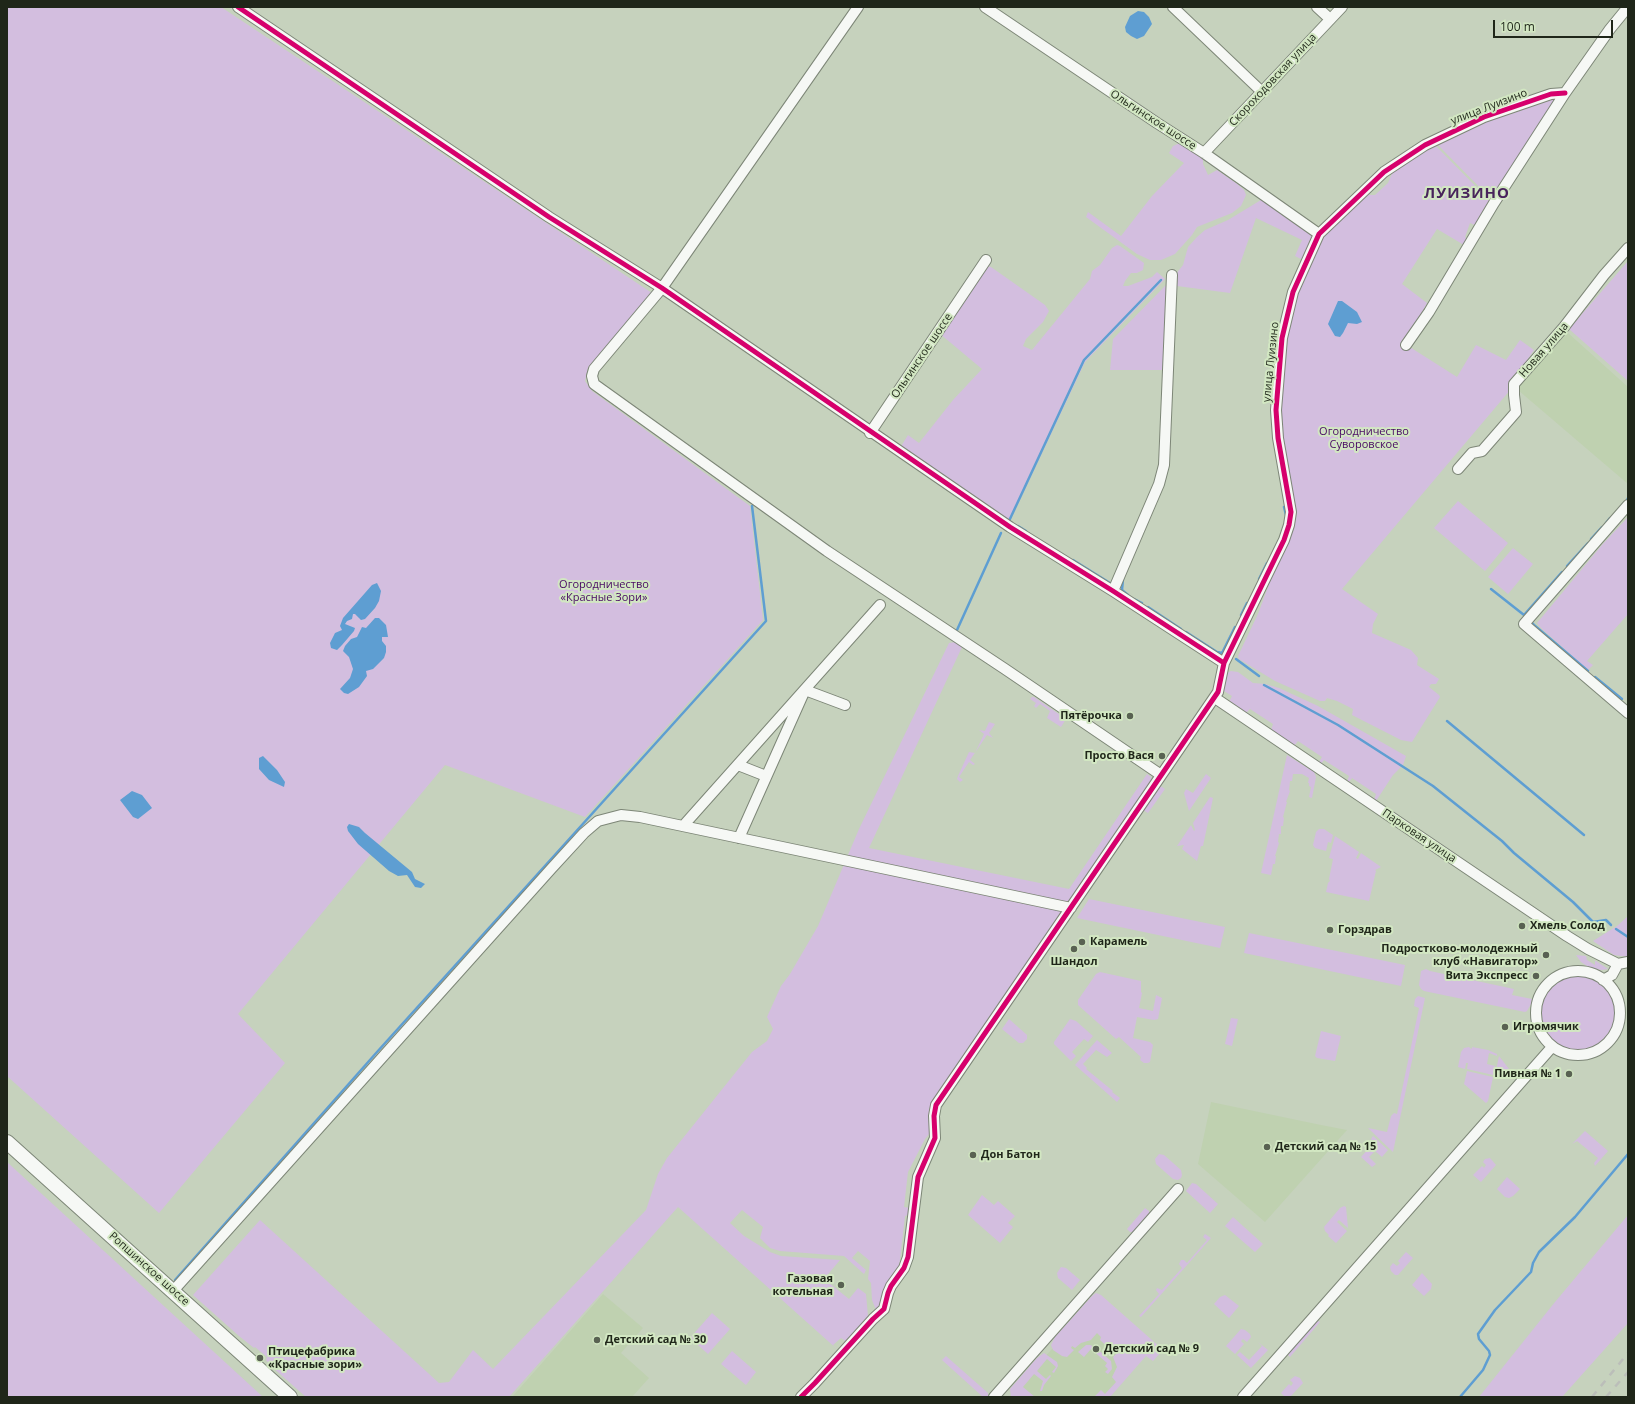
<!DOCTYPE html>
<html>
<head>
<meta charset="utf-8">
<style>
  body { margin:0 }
  #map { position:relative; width:1635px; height:1404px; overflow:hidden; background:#c6d2bd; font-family:"Open Sans",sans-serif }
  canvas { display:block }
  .frame { position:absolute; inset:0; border:8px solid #1f2619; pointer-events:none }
  .scale { position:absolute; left:1493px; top:20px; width:120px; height:18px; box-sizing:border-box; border:2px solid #1f2619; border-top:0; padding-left:5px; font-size:12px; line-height:14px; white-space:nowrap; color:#1f2619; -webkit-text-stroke:3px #d2e7c2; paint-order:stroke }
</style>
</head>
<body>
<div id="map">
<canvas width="1635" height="1404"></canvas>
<div class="frame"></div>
<div class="scale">100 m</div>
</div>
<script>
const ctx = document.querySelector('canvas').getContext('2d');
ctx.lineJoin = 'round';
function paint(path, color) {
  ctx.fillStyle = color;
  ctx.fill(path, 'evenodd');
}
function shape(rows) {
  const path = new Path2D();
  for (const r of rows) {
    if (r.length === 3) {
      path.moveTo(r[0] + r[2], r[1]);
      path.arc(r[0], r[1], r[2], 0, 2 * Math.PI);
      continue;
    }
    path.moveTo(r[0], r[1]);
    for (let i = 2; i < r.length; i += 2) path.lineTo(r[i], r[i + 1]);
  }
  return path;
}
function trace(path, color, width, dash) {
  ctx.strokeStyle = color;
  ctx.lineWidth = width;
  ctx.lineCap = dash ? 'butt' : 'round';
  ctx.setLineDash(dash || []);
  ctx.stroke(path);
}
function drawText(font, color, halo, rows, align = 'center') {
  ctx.font = font + ' "Open Sans",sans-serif';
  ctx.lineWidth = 4;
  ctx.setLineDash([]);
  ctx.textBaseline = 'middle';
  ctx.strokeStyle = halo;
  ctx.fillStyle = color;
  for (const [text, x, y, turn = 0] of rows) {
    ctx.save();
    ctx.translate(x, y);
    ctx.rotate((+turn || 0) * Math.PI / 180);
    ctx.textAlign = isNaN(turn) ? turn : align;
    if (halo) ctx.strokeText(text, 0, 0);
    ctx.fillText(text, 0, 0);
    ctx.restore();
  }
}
paint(shape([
  [1567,332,1628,387,1628,484,1518,390,1519,383],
  [1211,1102,1321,1125,1347,1130,1265,1222,1198,1164],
  [603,1294,643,1328,621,1353,649,1378,632,1397,512,1397],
  [1091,1305,1138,1347,1109,1397,1031,1397,1019,1386]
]), '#bfd1b0');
paint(shape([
  [7,7,221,7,652,293,651,301,588,368,585,381,592,391,750,506,763,620,585,817,445,765,238,1014,285,1063,159,1213,7,1076],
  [1554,99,1555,99,1493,201,1437,144,1469,128],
  [1180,143,1199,155,1203,160,1203,164,1208,175,1217,170,1236,183,1244,190,1246,195,1241,206,1232,213,1197,227,1192,235,1175,254,1161,260,1150,260,1137,254,1086,217,1088,212,1121,236,1152,196,1184,163,1169,153,1173,146],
  [1435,145,1492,203,1477,226,1470,223,1465,237,1469,240,1464,245,1437,229,1402,284,1427,303,1405,344,1457,377,1476,345,1506,360,1520,340,1534,350,1513,381,1511,389,1342,589,1378,614,1373,624,1372,633,1411,650,1418,658,1417,665,1439,679,1436,684,1431,684,1429,687,1439,695,1440,697,1412,742,1401,740,1352,715,1353,709,1337,701,1327,698,1325,701,1320,701,1275,681,1239,659,1238,656,1258,614,1274,571,1289,536,1280,415,1288,322,1291,322,1295,303,1306,272,1318,245,1327,233,1364,195,1375,195,1388,183,1394,169,1428,147,1429,149],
  [1261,200,1268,203,1311,234,1312,242,1303,260,1295,256,1302,240,1256,218,1230,293,1177,286,1176,274,1183,265,1188,247,1197,237,1205,230,1228,220],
  [1117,245,1120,246,1144,263,1143,270,1137,273,1131,273,1125,281,1123,286,1128,286,1152,277,1157,272,1165,279,1085,362,1009,523,900,448,908,435,919,443,953,400,982,369,939,333,987,266,991,267,1045,305,1049,311,1043,322,1026,339,1023,346,1032,350,1090,279,1092,271,1100,265,1112,248],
  [1628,261,1628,381,1569,329],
  [1167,284,1165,369,1162,370,1110,370,1113,339],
  [1458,501,1508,543,1485,571,1434,528],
  [1628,517,1628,614,1587,661,1593,665,1588,670,1542,629,1537,623,1602,545],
  [1513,548,1533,564,1508,594,1488,577],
  [956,642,962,647,869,848,1069,889,1147,774,1151,777,1152,783,929,1109,932,1134,929,1134,925,1139,908,1172,904,1207,910,1208,911,1214,905,1216,899,1268,881,1309,876,1310,872,1300,871,1283,868,1279,870,1261,858,1251,852,1258,866,1270,864,1274,844,1256,780,1251,770,1248,760,1238,763,1227,742,1210,730,1223,744,1236,770,1252,781,1256,840,1260,824,1279,849,1299,858,1288,866,1294,868,1316,847,1342,841,1338,833,1345,838,1350,678,1207,509,1397,306,1397,271,1366,266,1360,267,1357,255,1347,254,1348,239,1336,193,1295,260,1220,439,1383,449,1382,473,1350,493,1369,646,1210,658,1174,667,1158,752,1052,767,1041,773,1029,767,1017,781,986,790,974,818,926,859,829,949,643],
  [1231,671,1238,672,1253,683,1265,684,1279,688,1318,706,1406,756,1403,765,1393,775,1376,801,1374,800,1376,794,1352,778,1349,782,1347,782,1349,776,1324,760,1321,764,1319,762,1322,757,1298,741,1294,746,1271,730,1273,724,1250,709,1246,713,1229,702,1232,696,1224,691,1224,688,1227,673],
  [1032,697,1034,697,1066,719,1061,727,1047,718,1050,711,1040,704,1036,708,1034,706,1036,703,1030,699],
  [989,722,995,724,989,733,993,738,987,735,970,760,975,764,973,765,969,762,959,777,963,780,960,782,957,779,958,776,969,752,975,753,984,734,979,730,985,731],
  [1287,755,1314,772,1316,777,1312,798,1309,797,1311,787,1309,786,1309,783,1308,783,1309,778,1302,774,1293,774,1292,781,1290,781,1289,790,1290,791,1286,802,1287,802,1283,817,1284,818,1283,826,1281,826,1281,834,1279,834,1278,842,1279,843,1275,856,1276,856,1275,864,1273,864,1271,875,1261,873],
  [1206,774,1211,778,1189,811,1184,793,1186,789,1193,793],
  [1159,785,1165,789,1148,813,1143,810],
  [1210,797,1213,798,1203,846,1201,846,1197,861,1182,849,1184,845,1177,846,1191,825,1194,831,1195,830,1193,823],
  [1319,829,1324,829,1333,835,1331,843,1328,842,1326,851,1315,848,1313,845,1316,832],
  [1335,836,1359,852,1356,858,1358,859,1361,853,1381,867,1375,870,1376,871,1369,901,1326,892,1328,883,1330,881,1329,879,1333,859,1329,858],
  [1089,899,1225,927,1220,948,1077,918],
  [1628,916,1628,957,1614,955,1593,941,1617,926],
  [1249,933,1405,965,1401,986,1244,953],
  [1576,955,1586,956,1587,960,1595,965,1595,961,1596,961,1608,969,1602,970,1590,968,1581,962],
  [1426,969,1430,971,1514,989,1512,995,1532,999,1531,1004,1527,1011,1525,1012,1424,991,1421,989,1419,985,1421,971],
  [1100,972,1141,981,1141,992,1142,993,1139,1008,1153,1011,1156,995,1162,998,1158,1019,1154,1020,1137,1017,1133,1038,1150,1042,1153,1045,1150,1062,1148,1063,1144,1063,1140,1060,1141,1057,1119,1037,1116,1039,1078,1005,1078,1000,1096,974],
  [1578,1013,38],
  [1418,996,1425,998,1393,1152,1368,1128,1387,1132,1391,1116,1394,1113,1397,1114,1419,1008,1414,1006,1415,999],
  [1231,1018,1238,1019,1232,1046,1225,1044],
  [1009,1019,1027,1035,1027,1039,1023,1043,1019,1043,1002,1029],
  [1070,1019,1076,1021,1093,1036,1088,1042,1084,1039,1072,1052,1076,1056,1071,1061,1054,1044,1054,1042],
  [1321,1031,1341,1036,1335,1061,1317,1058,1315,1056],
  [1097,1040,1112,1053,1107,1057,1096,1050,1083,1064,1087,1068,1086,1069,1113,1091,1112,1092,1120,1098,1117,1102,1075,1065],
  [1469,1047,1470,1048,1472,1049,1472,1047,1488,1050,1497,1054,1497,1056,1489,1053,1487,1064,1495,1066,1493,1075,1467,1069,1468,1063,1466,1063,1465,1069,1458,1067,1461,1052,1464,1048],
  [1499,1056,1512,1073,1508,1078,1495,1075],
  [1467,1071,1493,1077,1488,1101,1486,1103,1464,1084],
  [1585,1131,1608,1151,1595,1166,1594,1163,1598,1158,1577,1141,1572,1144],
  [1373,1136,1388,1150,1382,1157,1375,1151,1369,1157,1376,1164,1372,1167,1361,1157,1374,1143,1371,1139],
  [1159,1154,1164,1155,1181,1170,1182,1175,1181,1178,1178,1180,1173,1179,1156,1164,1155,1159],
  [1490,1158,1496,1165,1481,1182,1473,1175,1482,1166,1484,1168,1486,1165,1483,1162,1485,1159],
  [7,1162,263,1397,7,1397],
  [1507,1177,1520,1189,1513,1196,1509,1198,1505,1197,1497,1189],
  [1192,1183,1196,1184,1218,1204,1210,1213,1186,1191],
  [982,1195,994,1205,998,1201,1015,1216,1008,1223,1013,1227,1000,1243,968,1215],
  [1344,1206,1346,1207,1348,1228,1339,1220,1337,1222,1347,1231,1336,1243,1328,1236,1329,1235,1325,1231,1324,1227,1340,1208],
  [1145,1208,1149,1211,1149,1216,1134,1232,1130,1232,1127,1229],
  [1628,1215,1628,1323,1562,1397,1479,1397,1555,1302],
  [1233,1217,1263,1244,1255,1252,1225,1226],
  [1205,1234,1211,1238,1141,1317,1139,1316,1159,1294,1156,1290,1157,1288,1162,1290,1182,1268,1179,1264,1181,1260,1184,1260,1187,1263,1207,1240,1203,1237],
  [1406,1252,1413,1258,1398,1275,1395,1275,1391,1271,1390,1267,1393,1263,1397,1266,1400,1263,1398,1261],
  [1061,1267,1066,1268,1080,1280,1072,1290,1058,1278,1057,1273],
  [1422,1273,1432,1284,1431,1289,1424,1296,1412,1285],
  [1096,1293,1101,1295,1161,1348,1160,1350,1162,1351,1153,1361,1146,1356,1110,1397,1094,1397,1101,1390,1105,1394,1116,1382,1112,1377,1117,1367,1113,1357,1118,1352,1115,1350,1113,1352,1100,1340,1101,1337,1097,1333,1091,1340,1081,1343,1075,1348,1072,1346,1071,1348,1074,1350,1067,1357,1062,1356,1053,1350,1051,1345,1055,1337,1092,1296],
  [1225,1295,1239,1306,1229,1318,1214,1304,1220,1297],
  [712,1313,730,1329,708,1354,690,1338],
  [1318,1321,1320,1322,1290,1357,1288,1355,1289,1352,1313,1323],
  [1241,1329,1245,1330,1250,1334,1251,1337,1247,1342,1243,1339,1241,1341,1244,1344,1235,1354,1226,1346],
  [1258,1342,1268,1350,1251,1368,1237,1355,1240,1352,1249,1360,1262,1346],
  [1086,1345,1090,1345,1095,1347,1111,1361,1112,1369,1108,1374,1105,1372,1108,1369,1105,1366,1107,1363,1091,1349,1084,1357,1078,1352],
  [732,1351,756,1372,746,1385,721,1364],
  [1044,1353,1057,1362,1058,1366,1054,1373,1052,1372,1056,1367,1047,1359,1037,1371,1046,1379,1050,1375,1051,1376,1044,1385,1042,1391,1040,1391,1043,1381,1034,1374,1023,1387,1035,1397,1011,1397,1010,1389,1037,1358],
  [946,1356,988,1393,988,1397,983,1397,942,1360],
  [1295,1376,1300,1378,1303,1383,1290,1397,1285,1397,1281,1393,1289,1384,1291,1386,1293,1383,1290,1380]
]), '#d3bedf');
paint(shape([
  [1138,11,1144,12,1149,17,1152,24,1144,36,1137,39,1131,36,1126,32,1125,27,1130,16],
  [1338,301,1342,301,1357,312,1362,322,1357,324,1348,323,1343,333,1340,337,1335,336,1328,324],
  [377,583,381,591,379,601,375,608,365,619,361,620,355,614,353,614,352,619,347,621,345,624,355,628,354,631,342,645,337,650,331,648,330,643,335,633,342,630,340,626,343,618,372,585],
  [375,618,379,618,386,625,388,637,382,637,382,641,386,646,386,652,384,658,373,669,366,671,367,676,359,687,348,694,344,693,340,689,350,678,353,669,349,657,343,651,345,646,351,639,357,637,362,627,366,628],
  [263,756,277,770,285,782,284,787,269,780,259,769,259,758],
  [132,791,142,795,152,808,138,819,133,817,120,800],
  [349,824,359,827,365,833,412,872,415,879,425,884,421,888,415,887,407,875,398,876,389,871,358,844,348,831,347,827]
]), '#5e9ed2');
trace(shape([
  [1627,500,1628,498],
  [1284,507,1286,515],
  [1009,521,1084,360,1161,280],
  [1606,523,1610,518],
  [1018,526,1026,531],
  [1591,539,1602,527],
  [1073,560,1110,583],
  [1567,566,1588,543],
  [1123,579,1122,590,1128,595],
  [1259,579,1267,563],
  [1491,589,1524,615,1562,572],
  [1134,599,1142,603],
  [1148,607,1181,629],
  [1241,615,1247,603],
  [1533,620,1531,622,1534,625,1588,671],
  [957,630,1001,533],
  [1186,632,1217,652,1222,653,1235,627],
  [1236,659,1259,676],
  [1595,677,1622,699],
  [1264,685,1338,725,1433,786,1502,841,1514,853,1573,902,1593,922,1606,920,1611,925],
  [1447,721,1584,835],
  [1616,929,1628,937],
  [175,1280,377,1052,766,621,752,506],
  [1460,1397,1483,1370,1490,1355,1489,1351,1479,1339,1478,1334,1495,1310,1531,1272,1533,1263,1539,1252,1575,1217,1628,1154]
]), '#5e9ed2', 2.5);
const street = shape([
  [238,7,549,217,662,288,1010,527,1113,591,1224,663],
  [858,7,662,288,594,369,592,376,594,384,827,551,1005,669,1161,775],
  [985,7,1157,123,1204,153,1319,234],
  [1173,7,1261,91],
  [1317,7,1330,19],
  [1204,153,1342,7],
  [1406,345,1429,312,1494,203,1565,93,1610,29,1628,7],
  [870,433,986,260],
  [1458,469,1472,453,1482,451,1516,412,1514,395,1514,384,1564,327,1604,275,1628,248],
  [1628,505,1524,624,1628,713],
  [1113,591,1159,484,1164,465,1172,275],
  [1215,698,1567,936,1588,949,1618,964,1628,962],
  [738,765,766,776],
  [683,826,880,605],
  [739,838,805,690,845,705],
  [1578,1013,42],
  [1603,980,1612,975,1618,964],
  [173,1291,551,869,584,833,598,821,621,815,640,817,1071,908],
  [801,1397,815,1383,873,1319,884,1309,888,1293,891,1286,904,1268,908,1257,918,1177,935,1138,934,1116,936,1105,1218,692,1224,663,1284,540,1289,525,1291,512,1278,438,1276,410,1282,338,1293,292,1319,234,1384,172,1425,145,1484,117,1551,94,1565,93],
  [994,1397,1178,1189],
  [1243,1397,1552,1047]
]);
const secondary = shape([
  [7,1142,290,1397]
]);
trace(street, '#7d8677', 12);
trace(secondary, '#7d8677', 16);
trace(street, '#f6f8f5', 10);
trace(secondary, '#f6f8f5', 14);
trace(shape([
  [1592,1397,1628,1353],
  [1606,1397,1628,1372]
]), '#bbbeb9', 2.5, [7, 7]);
trace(shape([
  [238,7,549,217,662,288,1010,527,1113,591,1224,663],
  [801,1397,815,1383,873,1319,884,1309,888,1293,891,1286,904,1268,908,1257,918,1177,935,1138,934,1116,936,1105,1218,692,1224,663,1284,540,1289,525,1291,512,1278,438,1276,410,1282,338,1293,292,1319,234,1384,172,1425,145,1484,117,1551,94,1565,93]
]), '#d6006c', 5);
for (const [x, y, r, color] of [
  [1130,716,4,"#596252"],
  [1162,756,4,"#596252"],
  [1522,926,4,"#596252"],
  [1330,930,4,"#596252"],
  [1082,942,4,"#596252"],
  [1074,949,4,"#596252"],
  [1546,955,4,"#596252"],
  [1536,976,4,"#596252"],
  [1505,1027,4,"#596252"],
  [1569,1074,4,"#596252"],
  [1267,1147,4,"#596252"],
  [973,1155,4,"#596252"],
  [841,1285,4,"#596252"],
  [597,1340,4,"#596252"],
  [1096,1349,4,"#596252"],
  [260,1358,4,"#596252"]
]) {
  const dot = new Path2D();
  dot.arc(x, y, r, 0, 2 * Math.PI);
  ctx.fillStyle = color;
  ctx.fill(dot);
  trace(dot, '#d2e7c2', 1.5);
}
drawText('11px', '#1f2619', '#d2e7c2', [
  ["Скороходовская улица",1273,80,-47],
  ["улица Луизино",1489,107,-21],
  ["Ольгинское шоссе",1153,120,33],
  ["Новая улица",1544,350,-49],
  ["Ольгинское шоссе",922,356,-56],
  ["улица Луизино",1271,362,-84],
  ["Парковая улица",1419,836,34],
  ["Ропшинское шоссе",149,1269,42]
]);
drawText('11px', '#470763', '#d2e7c2', [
  ["Огородничество",1364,432],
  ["Суворовское",1364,445],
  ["Огородничество",604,585],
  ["«Красные Зори»",604,598]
]);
drawText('bold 11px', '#1f2619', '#d2e7c2', [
  ["Пятёрочка",1122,716,"right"],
  ["Просто Вася",1154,756,"right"],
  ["Хмель Солод",1530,926],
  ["Горздрав",1338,930],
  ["Карамель",1090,942],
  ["Подростково-молодежный",1538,949,"right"],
  ["клуб «Навигатор»",1538,962,"right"],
  ["Шандол",1074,962,"center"],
  ["Вита Экспресс",1528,976,"right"],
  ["Игромячик",1513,1027],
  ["Пивная № 1",1561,1074,"right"],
  ["Детский сад № 15",1275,1147],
  ["Дон Батон",981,1155],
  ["Газовая",833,1279,"right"],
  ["котельная",833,1292,"right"],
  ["Детский сад № 30",605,1340],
  ["Детский сад № 9",1104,1349],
  ["Птицефабрика",268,1352],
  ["«Красные зори»",268,1365]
], 'left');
ctx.letterSpacing = '1px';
drawText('bold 15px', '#48245b', '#d2e7c2', [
  ["ЛУИЗИНО",1467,194]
]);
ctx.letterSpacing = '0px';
</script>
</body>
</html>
